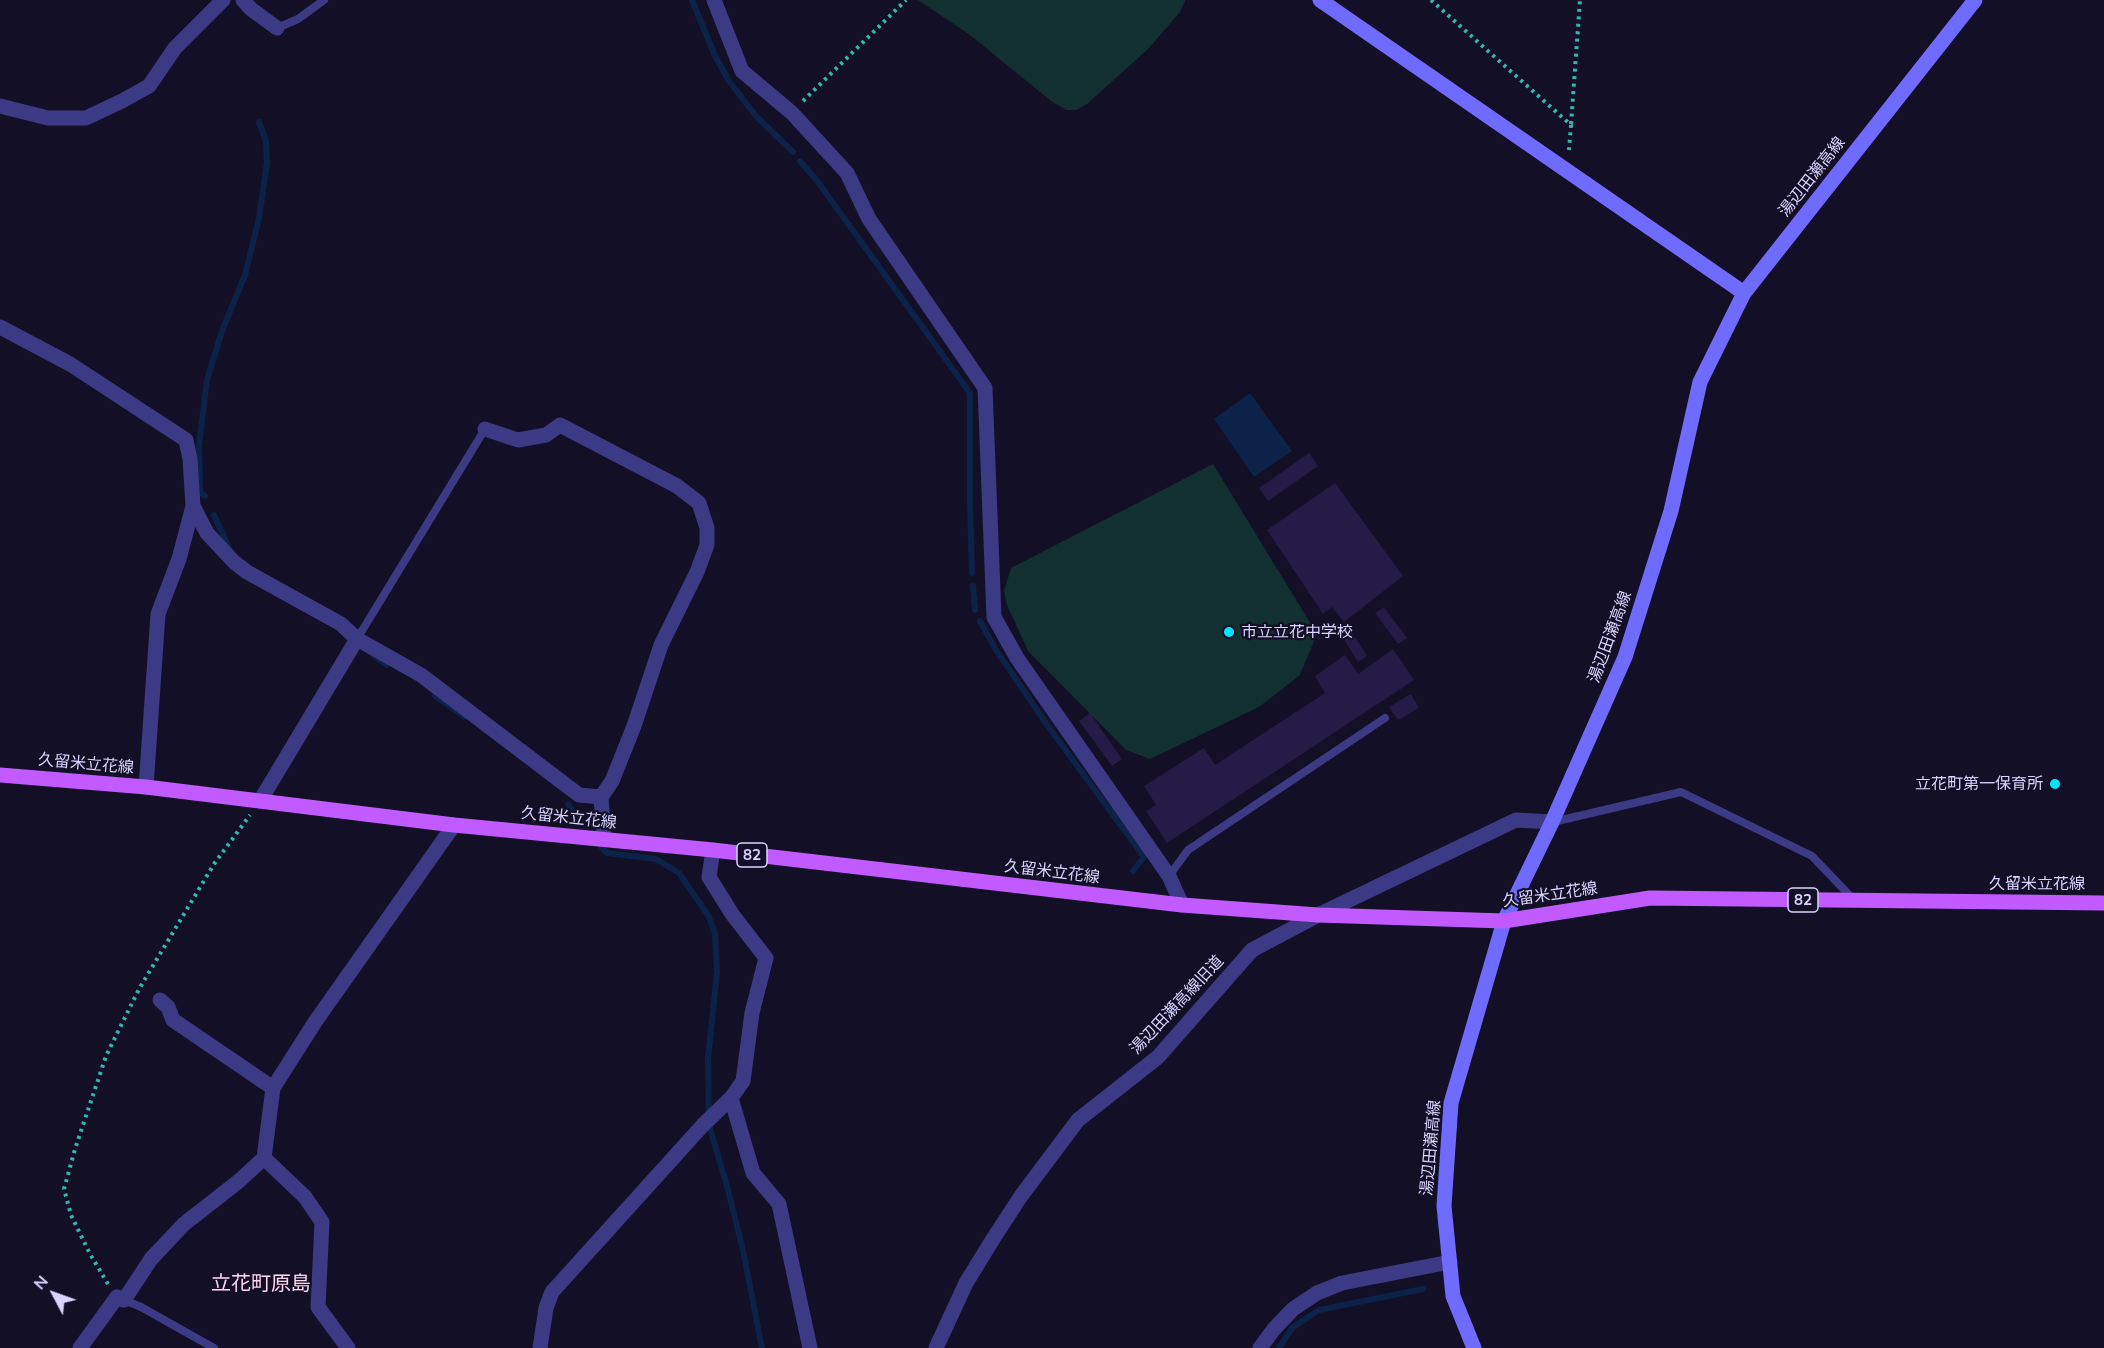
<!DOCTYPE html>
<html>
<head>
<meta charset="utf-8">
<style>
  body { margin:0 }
  #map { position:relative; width:2104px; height:1348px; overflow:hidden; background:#130f26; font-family:Mulish,sans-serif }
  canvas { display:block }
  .north { position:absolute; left:24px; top:1264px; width:60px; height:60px; -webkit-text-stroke:4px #130f26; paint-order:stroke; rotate:311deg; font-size:16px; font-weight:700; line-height:24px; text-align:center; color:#d9d4ff }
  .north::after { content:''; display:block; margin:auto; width:21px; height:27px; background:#d9d4ff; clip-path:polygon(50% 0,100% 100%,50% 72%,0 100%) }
</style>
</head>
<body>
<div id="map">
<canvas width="2104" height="1348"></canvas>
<div class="north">N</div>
</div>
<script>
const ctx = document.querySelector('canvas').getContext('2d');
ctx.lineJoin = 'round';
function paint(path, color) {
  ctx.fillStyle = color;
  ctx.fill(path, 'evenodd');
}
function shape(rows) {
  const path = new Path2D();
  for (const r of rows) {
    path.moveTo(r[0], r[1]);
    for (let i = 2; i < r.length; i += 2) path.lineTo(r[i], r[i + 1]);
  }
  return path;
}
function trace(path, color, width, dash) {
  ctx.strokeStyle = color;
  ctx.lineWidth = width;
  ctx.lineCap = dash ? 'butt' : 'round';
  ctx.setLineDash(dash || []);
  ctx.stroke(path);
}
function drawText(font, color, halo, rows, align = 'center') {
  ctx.font = font + ' Mulish,"Noto Sans JP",sans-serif';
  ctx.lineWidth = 4.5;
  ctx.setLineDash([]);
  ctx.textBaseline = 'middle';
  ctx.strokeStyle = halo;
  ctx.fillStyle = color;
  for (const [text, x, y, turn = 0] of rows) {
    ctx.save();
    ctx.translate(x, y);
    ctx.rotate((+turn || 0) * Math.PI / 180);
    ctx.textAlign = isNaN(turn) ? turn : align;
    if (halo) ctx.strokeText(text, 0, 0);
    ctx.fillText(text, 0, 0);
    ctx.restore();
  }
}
paint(shape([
  [918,0,1185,0,1185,1,1180,12,1148,49,1087,104,1076,110,1066,110,1051,101,970,35],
  [1213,464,1317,634,1300,675,1259,707,1150,759,1126,750,1028,651,1007,605,1004,591,1011,568]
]), '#12302f');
paint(shape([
  [1250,393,1292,451,1254,477,1214,419]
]), '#0c2248');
trace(shape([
  [692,0,715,56,729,81,756,116,793,152],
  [800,161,818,182,970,393,970,503,972,573],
  [205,496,200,492,199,446,207,380,222,331,245,275,259,218,267,163,266,141,259,122],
  [214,515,230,550],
  [973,586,975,610],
  [980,621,996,650,1048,726,1144,857,1133,871],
  [374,656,387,665],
  [435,696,464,716],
  [568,804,572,811],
  [596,841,607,853,656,859,679,873,708,915,715,933,717,973,708,1058,709,1125,727,1186,743,1250,762,1348],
  [1279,1348,1292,1328,1319,1310,1423,1289]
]), '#0c2248', 6);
paint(shape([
  [1309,453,1318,466,1268,501,1259,488],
  [1335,483,1403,576,1344,622,1332,607,1323,614,1267,530],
  [1384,607,1407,638,1398,644,1375,613],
  [1347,624,1367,656,1358,662,1338,630],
  [1393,649,1414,680,1167,843,1146,811,1156,805,1144,786,1204,748,1215,765,1325,693,1315,676,1345,655,1358,674],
  [1411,694,1419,708,1398,720,1389,707],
  [1090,713,1122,759,1112,766,1079,721]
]), '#241b47');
trace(shape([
  [1431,0,1571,125,1569,150],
  [803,101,906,0],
  [1571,124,1580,0],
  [108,1284,90,1254,71,1215,64,1189,75,1149,106,1056,139,989,214,864,250,815]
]), '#2fb8b0', 4, [3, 4.5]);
trace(shape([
  [277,28,298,19,324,0],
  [357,639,485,429],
  [1553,822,1681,792,1812,856,1853,899],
  [1169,876,1188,850,1385,718],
  [124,1300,141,1307,214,1348]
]), '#3d3a85', 8);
trace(shape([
  [243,0,251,9,277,28],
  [714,0,742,71,792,113,847,173,869,219,985,388,994,617,1017,658,1169,876,1182,905],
  [0,106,48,118,86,118,122,101,149,86,175,48,223,0],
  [0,327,70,364,186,440,190,459,193,506,179,559,158,614,146,787],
  [485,429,518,440,546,435,560,425,677,486,699,503,707,528,707,545,697,572,661,645,634,726,612,781,601,797],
  [193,506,207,533,234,562,247,572,341,624,357,639,421,675,579,795,601,797,604,839],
  [260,801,357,639],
  [160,1000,168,1007,173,1020,273,1088],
  [731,1098,753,1173,779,1204,810,1348],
  [264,1158,305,1197,322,1222,318,1307,348,1348],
  [80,1348,117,1297,124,1300,151,1259,184,1224,239,1181,264,1158,273,1088,315,1022,454,825],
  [540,1348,546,1308,552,1292,703,1125,731,1098,743,1081,752,1013,766,958,732,914,709,877,713,850],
  [936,1348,966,1283,993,1239,1021,1196,1078,1120,1158,1057,1252,950,1318,915,1516,820,1552,822],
  [1260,1348,1274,1329,1293,1309,1317,1293,1342,1283,1450,1262]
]), '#3d3a85', 15);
trace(shape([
  [1320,0,1744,293],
  [1474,1348,1453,1296,1444,1206,1451,1103,1504,921,1552,822,1625,657,1671,511,1700,382,1744,293,1975,0]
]), '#6f6bff', 15);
trace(shape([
  [0,775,146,787,454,825,713,850,1182,905,1318,915,1504,921,1650,898,2104,903]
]), '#c25bff', 15);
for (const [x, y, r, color] of [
  [1229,632,6,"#00e5ff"],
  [2055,784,6,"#00e5ff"]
]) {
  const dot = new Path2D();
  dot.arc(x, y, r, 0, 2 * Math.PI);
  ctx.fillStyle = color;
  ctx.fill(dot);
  trace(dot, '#130f26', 2);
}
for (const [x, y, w] of [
  [752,855,30],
  [1803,900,30]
]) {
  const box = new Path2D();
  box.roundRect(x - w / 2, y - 12, w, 24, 4.5);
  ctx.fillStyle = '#130f26';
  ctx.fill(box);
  trace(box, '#d9d4ff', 1.5);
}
drawText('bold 15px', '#d9d4ff', null, [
  ["82",752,855],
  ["82",1803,900]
]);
drawText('16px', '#d9d4ff', '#130f26', [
  ["湯辺田瀬高線",1812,177,-52],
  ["湯辺田瀬高線",1610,637,-70],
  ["久留米立花線",86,764,5],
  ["久留米立花線",569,818,6],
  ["久留米立花線",1052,872,7],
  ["久留米立花線",2037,884],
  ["久留米立花線",1550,895,-8],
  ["湯辺田瀬高線旧道",1177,1005,-47],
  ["湯辺田瀬高線",1431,1148,-85]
]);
drawText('16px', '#d9d4ff', '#130f26', [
  ["市立立花中学校",1241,632],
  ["立花町第一保育所",2043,784,"right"]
], 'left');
drawText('20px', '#ffd6f0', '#130f26', [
  ["立花町原島",261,1284]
]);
</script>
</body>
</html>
